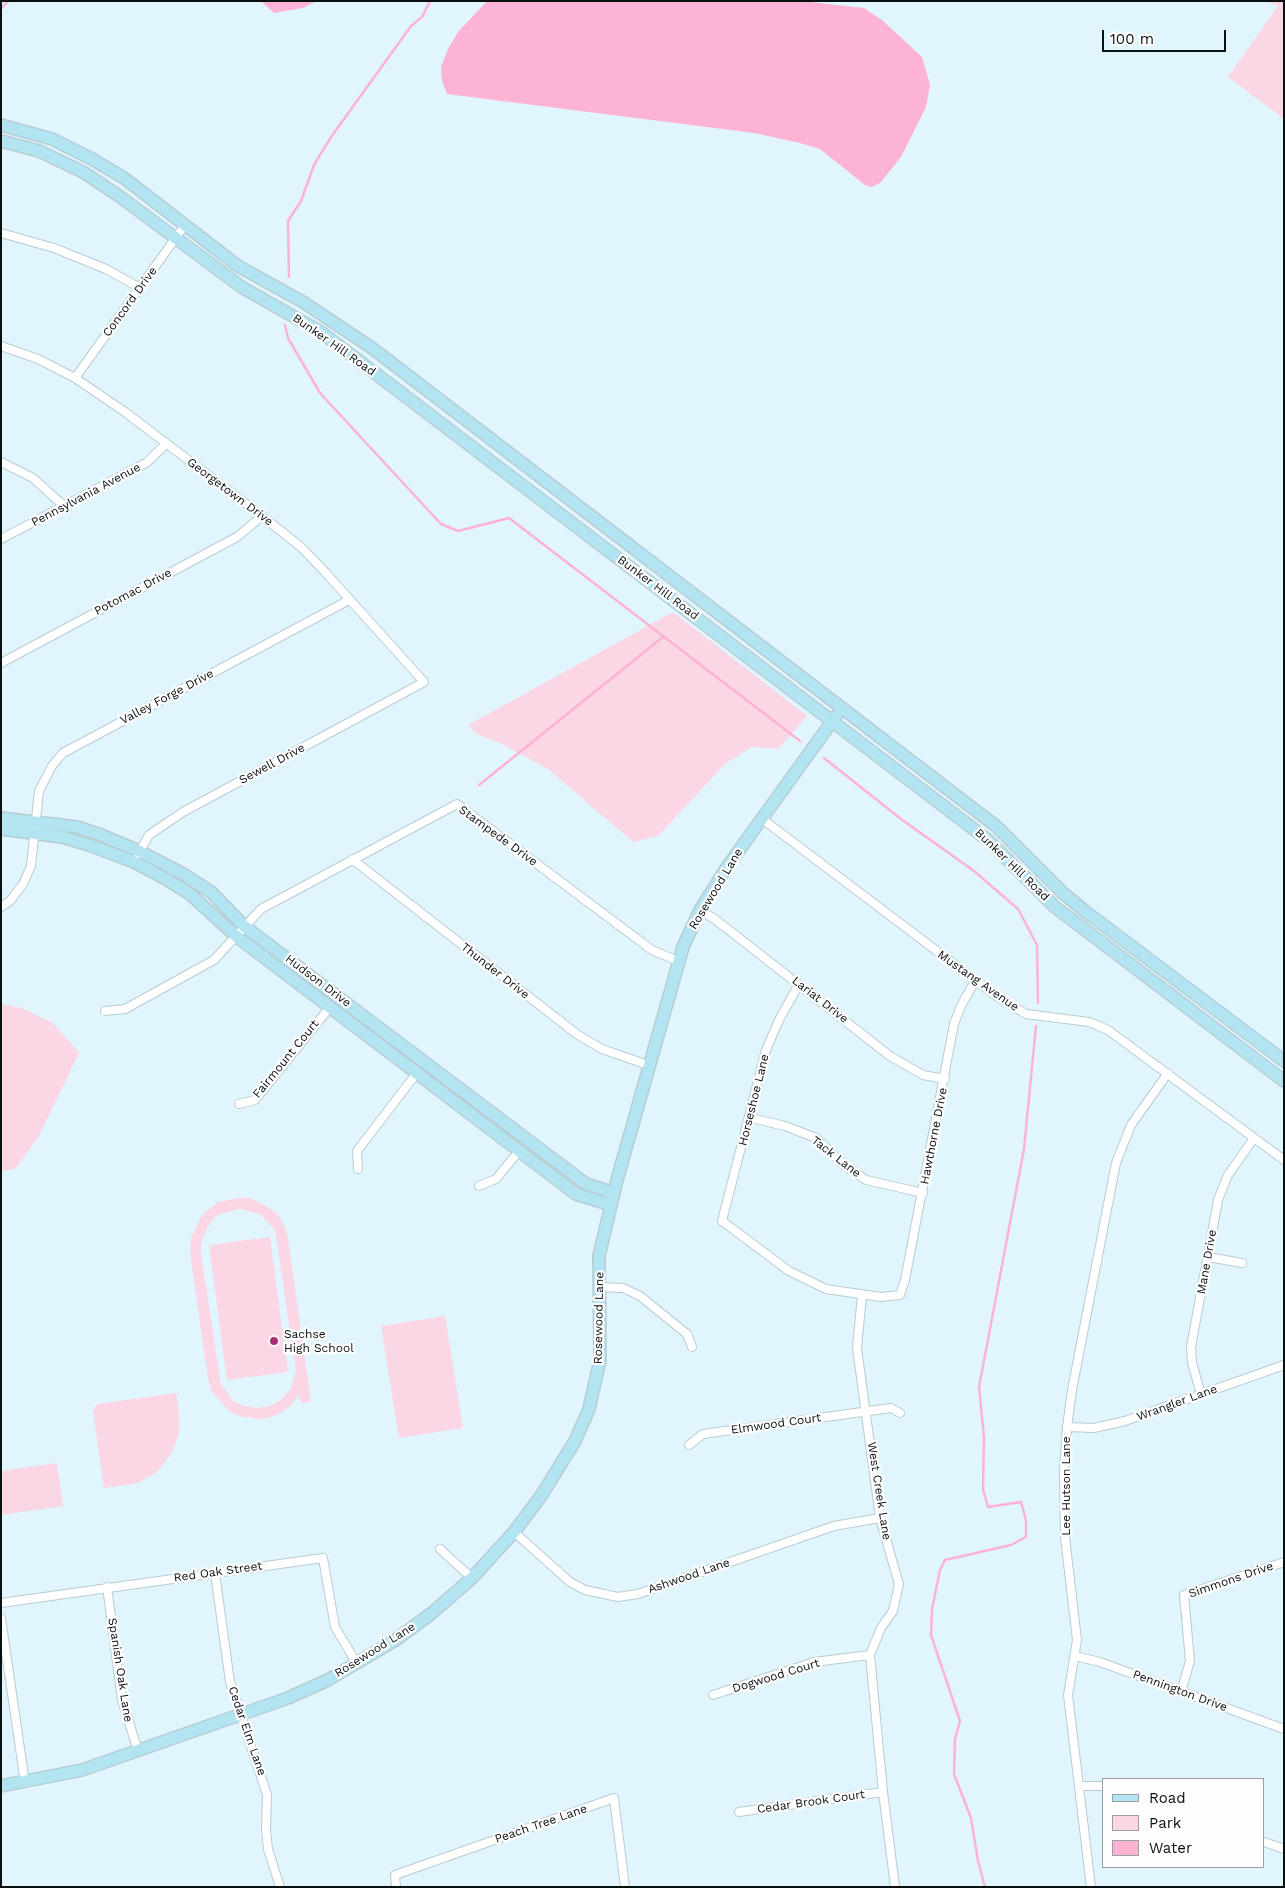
<!DOCTYPE html>
<html>
<head>
<meta charset="utf-8">
<style>
  body { margin:0 }
  #map { position:relative; width:1285px; height:1888px; overflow:hidden; background:#e0f5fd; font-family:"Work Sans",sans-serif }
  canvas { display:block }
  .frame { position:absolute; inset:0; border:2px solid #091012; pointer-events:none }
  .legend { position:absolute; left:1102px; top:1778px; width:162px; height:90px; box-sizing:border-box; background:#fefefe; border:1px solid #9c9fa0; margin:0; padding:6px 9px; list-style:none; font-size:15px; color:#091012 }
  .legend li { display:flex; align-items:center; gap:10px; height:25px }
  .legend b { width:25px; border:1px solid #9c9fa0 }
  .scale { position:absolute; left:1102px; top:30px; width:124px; height:22px; box-sizing:border-box; border:2px solid #091012; border-top:0; padding-left:6px; font-size:15px; line-height:18px; white-space:nowrap; color:#091012; -webkit-text-stroke:4px #fefefe; paint-order:stroke }
</style>
</head>
<body>
<div id="map">
<canvas width="1285" height="1888"></canvas>
<div class="frame"></div>
<ul class="legend">
<li><b style="height:6px;background:#b2e5f1"></b>Road</li>
<li><b style="height:14px;background:#fbd6e5"></b>Park</li>
<li><b style="height:14px;background:#fdb3d3"></b>Water</li>
</ul>
<div class="scale">100 m</div>
</div>
<script>
const ctx = document.querySelector('canvas').getContext('2d');
ctx.lineJoin = 'round';
function paint(path, color) {
  ctx.fillStyle = color;
  ctx.fill(path, 'evenodd');
}
function shape(rows) {
  const path = new Path2D();
  for (const r of rows) {
    path.moveTo(r[0], r[1]);
    for (let i = 2; i < r.length; i += 2) path.lineTo(r[i], r[i + 1]);
  }
  return path;
}
function trace(path, color, width, dash) {
  ctx.strokeStyle = color;
  ctx.lineWidth = width;
  ctx.lineCap = dash ? 'butt' : 'round';
  ctx.setLineDash(dash || []);
  ctx.stroke(path);
}
function drawText(font, color, halo, rows, align = 'center') {
  ctx.font = font + ' "Work Sans",sans-serif';
  ctx.lineWidth = 4.5;
  ctx.setLineDash([]);
  ctx.textBaseline = 'middle';
  ctx.strokeStyle = halo;
  ctx.fillStyle = color;
  for (const [text, x, y, turn = 0] of rows) {
    ctx.save();
    ctx.translate(x, y);
    ctx.rotate((+turn || 0) * Math.PI / 180);
    ctx.textAlign = isNaN(turn) ? turn : align;
    if (halo) ctx.strokeText(text, 0, 0);
    ctx.fillText(text, 0, 0);
    ctx.restore();
  }
}
paint(shape([
  [1266,1,1284,1,1284,119,1228,77,1278,6],
  [673,612,807,716,778,749,752,747,726,763,658,836,633,842,548,769,502,744,477,734,468,725],
  [1,1004,22,1008,53,1023,79,1053,39,1136,15,1169,1,1171],
  [238,1198,250,1198,271,1209,279,1216,285,1227,288,1239,311,1402,301,1403,299,1395,289,1407,277,1415,263,1419,243,1417,230,1412,212,1392,208,1379,190,1253,191,1238,202,1215,218,1202],
  [240,1209,260,1214,275,1230,296,1371,290,1390,281,1400,269,1406,256,1408,244,1406,233,1401,221,1384,201,1254,201,1243,210,1223,217,1215],
  [270,1237,288,1372,227,1380,209,1245],
  [445,1316,463,1428,399,1438,381,1326],
  [176,1393,179,1411,179,1434,171,1454,157,1472,138,1483,104,1488,93,1411,97,1404],
  [57,1463,63,1506,1,1515,1,1471]
]), '#fbd6e5');
paint(shape([
  [261,1,317,1,303,8,274,13],
  [487,1,802,1,864,8,882,20,922,57,930,85,926,107,901,157,880,183,872,187,865,185,820,149,800,143,754,133,447,94,442,81,441,67,448,49,458,32]
]), '#fdb3d3');
trace(shape([
  [1,9,8,1],
  [289,277,288,221,301,201,314,165,331,137,411,26,422,17,430,1],
  [285,325,288,338,320,393,441,524,458,531,509,518,800,741],
  [824,758,901,819,974,871,1018,909,1037,945,1038,1003],
  [479,785,663,637],
  [985,1887,978,1861,971,1818,954,1774,955,1739,960,1721,931,1635,932,1609,940,1570,945,1560,1011,1545,1026,1537,1026,1520,1021,1502,988,1507,983,1489,984,1437,979,1387,1024,1149,1036,1026]
]), '#fdb3d3', 2.5);
const street = shape([
  [1,233,54,248,106,269,140,288],
  [1,346,38,359,75,378,125,412,262,516,301,547,325,572,424,682,183,812,149,835,138,854],
  [75,378,185,225],
  [1,462,33,478,64,506],
  [1,539,146,463,166,444],
  [1,663,237,537,262,516],
  [761,818,999,998,1026,1014,1089,1022,1108,1030,1284,1160],
  [352,859,578,1035,602,1049,648,1065],
  [1,907,10,901,23,884,31,866,39,791,52,766,63,753,349,600],
  [700,910,716,920,890,1056,923,1075,945,1079],
  [799,984,780,1018,766,1050,722,1221,789,1271,826,1289,881,1297,900,1295,905,1280,954,1024,961,1006,975,981],
  [105,1011,125,1009,214,960,261,909,457,804,652,950,678,961],
  [239,1104,255,1100,330,1007],
  [751,1118,785,1126,816,1138,844,1165,866,1180,923,1193],
  [358,1169,357,1151,416,1074],
  [479,1186,496,1179,519,1151],
  [1208,1257,1242,1263],
  [599,1287,623,1288,640,1296,687,1334,692,1347],
  [862,1295,857,1348,880,1518,899,1584,893,1611,881,1628,870,1655,883,1792,895,1887],
  [1201,1394,1192,1363,1191,1347,1218,1200,1228,1175,1254,1138],
  [1067,1427,1094,1428,1125,1421,1284,1365],
  [689,1445,703,1434,891,1408,900,1413],
  [514,1532,570,1582,585,1590,618,1597,638,1594,834,1526,880,1518],
  [440,1549,472,1578],
  [215,1573,230,1682,267,1795,266,1830,268,1849,280,1887],
  [107,1587,122,1700,138,1751],
  [1,1603,323,1558,335,1627,357,1664],
  [1,1618,25,1783],
  [1075,1656,1100,1662,1284,1729],
  [1181,1692,1190,1661,1184,1595,1284,1562],
  [713,1695,814,1662,870,1655],
  [1079,1786,1104,1786],
  [739,1812,883,1792],
  [1264,1842,1284,1849],
  [396,1887,395,1875,614,1798,625,1887],
  [1091,1887,1068,1695,1077,1640,1065,1537,1064,1472,1067,1427,1072,1390,1116,1163,1131,1125,1168,1073]
]);
const secondary = shape([
  [1,125,52,139,92,159,124,178,238,266,303,302,372,348,975,810,996,826,1063,893,1086,912,1284,1061],
  [1,141,39,151,83,172,119,196,243,288,321,332,988,840,1055,907,1284,1081],
  [1,818,77,827,101,835,139,851,183,874,211,892,244,926,586,1184,614,1193],
  [1,829,62,837,89,845,134,862,166,879,190,894,236,936,576,1194,611,1205],
  [1,1786,82,1770,288,1698,326,1681,394,1641,432,1613,472,1578,514,1532,541,1496,575,1441,589,1409,600,1360,599,1256,617,1180,683,947,700,910,727,867,836,716]
]);
trace(street, '#b8ccd3', 10);
trace(secondary, '#b8ccd3', 14);
trace(street, '#fff', 8);
trace(secondary, '#b2e5f1', 11);
for (const [x, y, r, color] of [
  [274,1341,5,"#af2b75"]
]) {
  const dot = new Path2D();
  dot.arc(x, y, r, 0, 2 * Math.PI);
  ctx.fillStyle = color;
  ctx.fill(dot);
  trace(dot, '#fefefe', 2);
}
drawText('12px', '#091012', '#fefefe', [
  ["Concord Drive",130,302,-54],
  ["Bunker Hill Road",334,345,35],
  ["Georgetown Drive",230,492,37],
  ["Pennsylvania Avenue",86,495,-28],
  ["Bunker Hill Road",658,588,37],
  ["Potomac Drive",133,592,-28],
  ["Valley Forge Drive",167,697,-28],
  ["Sewell Drive",272,764,-28],
  ["Stampede Drive",498,836,36],
  ["Bunker Hill Road",1012,865,44],
  ["Rosewood Lane",716,889,-59],
  ["Thunder Drive",495,971,38],
  ["Hudson Drive",318,981,37],
  ["Mustang Avenue",978,981,35],
  ["Lariat Drive",820,1000,38],
  ["Fairmount Court",286,1059,-51],
  ["Horseshoe Lane",754,1100,-76],
  ["Hawthorne Drive",934,1136,-79],
  ["Tack Lane",836,1157,38],
  ["Mane Drive",1207,1262,-80],
  ["Rosewood Lane",599,1318,-89],
  ["Wrangler Lane",1177,1403,-20],
  ["Elmwood Court",776,1424,-8],
  ["Lee Hutson Lane",1066,1486,-90],
  ["West Creek Lane",879,1491,81],
  ["Red Oak Street",218,1572,-8],
  ["Ashwood Lane",689,1576,-19],
  ["Simmons Drive",1231,1580,-19],
  ["Rosewood Lane",375,1650,-32],
  ["Spanish Oak Lane",120,1670,81],
  ["Dogwood Court",776,1676,-17],
  ["Pennington Drive",1180,1691,20],
  ["Cedar Elm Lane",247,1731,71],
  ["Cedar Brook Court",811,1802,-8],
  ["Peach Tree Lane",541,1824,-19]
]);
drawText('12px', '#091012', '#fefefe', [
  ["Sachse",284,1334],
  ["High School",284,1348]
], 'left');
</script>
</body>
</html>
